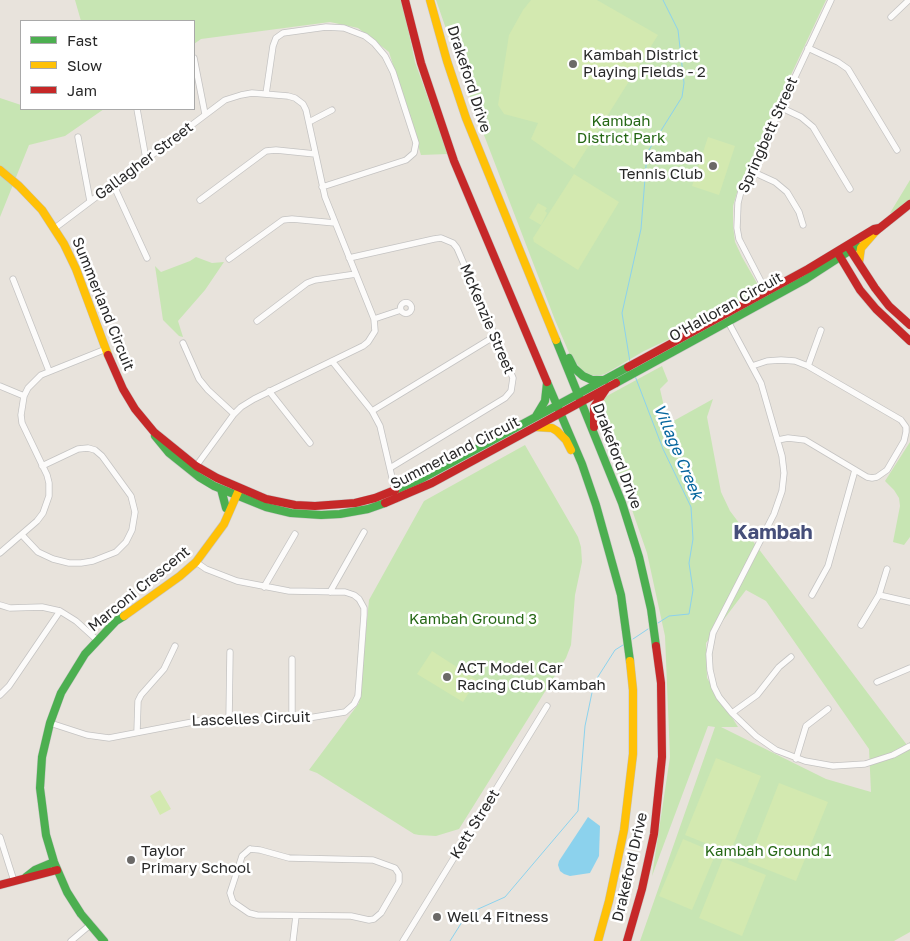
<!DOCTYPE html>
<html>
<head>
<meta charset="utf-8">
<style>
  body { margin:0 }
  #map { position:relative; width:910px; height:941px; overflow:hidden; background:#e8e3dc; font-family:"Golos Text",sans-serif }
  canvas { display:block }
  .legend { position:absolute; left:20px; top:20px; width:175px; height:90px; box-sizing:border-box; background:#fff; border:1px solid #a9a9a9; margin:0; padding:6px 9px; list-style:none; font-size:15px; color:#282828 }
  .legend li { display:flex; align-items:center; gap:10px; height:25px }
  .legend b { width:25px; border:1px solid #a9a9a9 }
</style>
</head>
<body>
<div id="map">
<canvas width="910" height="941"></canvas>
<ul class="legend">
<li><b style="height:6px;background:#4caf50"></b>Fast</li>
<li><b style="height:6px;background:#ffc107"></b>Slow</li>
<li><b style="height:6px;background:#c62828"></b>Jam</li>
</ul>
</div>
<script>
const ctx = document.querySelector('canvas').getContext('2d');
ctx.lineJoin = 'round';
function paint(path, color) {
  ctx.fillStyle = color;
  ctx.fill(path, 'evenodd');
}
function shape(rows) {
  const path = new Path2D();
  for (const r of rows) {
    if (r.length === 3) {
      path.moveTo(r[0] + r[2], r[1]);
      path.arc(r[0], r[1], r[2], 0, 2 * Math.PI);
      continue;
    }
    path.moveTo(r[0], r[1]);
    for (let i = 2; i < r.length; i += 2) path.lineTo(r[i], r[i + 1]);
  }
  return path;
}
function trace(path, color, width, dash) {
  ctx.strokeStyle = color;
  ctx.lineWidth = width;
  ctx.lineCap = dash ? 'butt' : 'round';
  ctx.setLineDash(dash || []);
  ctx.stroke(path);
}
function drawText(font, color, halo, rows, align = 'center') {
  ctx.font = font + ' "Golos Text",sans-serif';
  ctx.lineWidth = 5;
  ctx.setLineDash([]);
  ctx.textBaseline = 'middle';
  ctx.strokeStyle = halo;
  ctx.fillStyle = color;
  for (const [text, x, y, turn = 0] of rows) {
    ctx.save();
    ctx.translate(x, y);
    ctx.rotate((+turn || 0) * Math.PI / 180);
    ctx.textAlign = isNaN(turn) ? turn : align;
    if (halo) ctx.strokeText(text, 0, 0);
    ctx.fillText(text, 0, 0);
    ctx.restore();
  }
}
paint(shape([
  [75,0,402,0,415,62,448,154,421,155,389,52,358,28,330,22,201,39,194,44,194,21,81,21],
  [436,0,826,0,739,186,733,206,733,226,735,242,742,257,758,285,756,293,697,326,644,351,605,374,597,376,585,374,570,355,555,320,474,109],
  [0,98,21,105,21,109,104,109,65,136,29,145,0,217],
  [910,180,910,209,890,213],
  [196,257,212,263,224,262,205,290,178,321,183,337,179,336,163,320,155,266,161,272,190,261],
  [662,366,668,381,660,389,668,424,713,399,707,417,721,492,730,511,910,749,910,932,894,941,640,941,715,727,708,726,652,876,670,757,665,636,647,553,604,429,600,411,605,397],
  [746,590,766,601,869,749,871,792,826,779,721,727,738,727,707,678,706,643],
  [910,442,910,537,904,545,893,542,900,506,899,498,894,490,885,481],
  [525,445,578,537,581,547,582,562,575,595,571,645,566,658,459,829,436,836,419,835,414,834,317,773,309,770,359,703,369,600,424,501]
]), '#c7e5b3');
paint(shape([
  [531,0,597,0,658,35,574,169,531,139,538,123,504,114,498,105,509,35,523,10],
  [708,137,735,146,719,195,692,186],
  [574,174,619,202,578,270,534,242,533,238],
  [538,203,547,208,545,211,547,213,541,225,529,218],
  [432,651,477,680,463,702,417,674],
  [716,758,761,776,730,853,685,835],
  [779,783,828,802,796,881,748,862],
  [160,790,171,809,160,815,150,796],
  [683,839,716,853,692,910,659,896],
  [723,858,766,875,742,936,699,918]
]), '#d3e9b0');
paint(shape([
  [588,817,600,826,599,856,590,873,570,876,564,874,560,871,558,865,559,861]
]), '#8cd2ed');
trace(shape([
  [630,362,622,313,641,229,647,153,682,97,684,83,678,30,663,0],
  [635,376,663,449,691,507,693,539,689,563,693,590,689,614,669,616,658,623],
  [633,639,648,629],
  [450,941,467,914,505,897,578,811,585,726,594,683,615,650,623,645]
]), '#8cd2ed', 1);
const street = shape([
  [891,17,909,0],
  [808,48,838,62,848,69,897,150],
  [194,58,205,114],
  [266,94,273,46,276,38,283,33,326,27,344,28,365,36,374,43,385,56,393,72,416,143,414,153,406,160,322,187],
  [780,107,801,117,813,127,850,189],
  [137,109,146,159],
  [309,122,332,110],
  [78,137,90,201],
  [751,171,775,182,787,192,799,212,803,225],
  [113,184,147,258],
  [200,200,266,151,276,150,315,154],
  [55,228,225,100,241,95,252,93,288,96,295,98,303,104,306,110,325,197,374,319,375,331,368,342,363,346,254,399,241,407,234,414,194,469],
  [349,258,434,239,441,238,453,243,457,248,513,378,511,391,505,398,390,468],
  [229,259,283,220,292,219,335,223],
  [13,279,49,371],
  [768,295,739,239,737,228,738,203,741,191,751,171,831,0],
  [406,308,5.5],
  [724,314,761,383,782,456,784,473,782,491,774,514,713,633,709,654,710,670,714,687,719,697,732,713,756,736,776,750,805,761,833,766,865,764,893,755,910,746],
  [374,319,401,310],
  [257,321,307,283,315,280,356,274],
  [183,343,199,379,208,390,234,414],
  [332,361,372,411,380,426,397,499],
  [752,366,767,361,781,360,795,361,808,366,901,420,906,427,906,432,904,441,887,470,877,477,872,478,867,477,805,440,788,438,778,440],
  [808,366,821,330],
  [0,386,24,396],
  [269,391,310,443],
  [372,411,495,336],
  [22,535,38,552,53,559,69,563,81,563,93,561,116,552,126,542,132,530,135,512,131,496,102,456,95,450,88,448,78,449,42,466],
  [0,553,37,521,43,513,49,496,49,483,47,475,22,423,21,415,24,396,28,388,41,375,106,349],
  [264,587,295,534],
  [330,592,364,532],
  [812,595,828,566,855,470],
  [879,595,910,602],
  [0,605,10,608,42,607,60,611,76,621,97,640],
  [861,625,879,595,887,569],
  [877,682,910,668],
  [0,695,9,686,60,611],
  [732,713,757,695,779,667,791,657],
  [229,720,230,652],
  [292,720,292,659],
  [50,723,87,735,109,738,203,720,302,719,345,712,354,704,358,696,364,615,364,608,359,599,354,595,345,592,289,591,237,581,206,569,196,562],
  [137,732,138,701,141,695,164,669,175,646],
  [796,759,806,726,828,709],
  [0,837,14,881],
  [250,849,260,850,289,858,373,860,395,868,399,874,399,882,381,913,374,919,369,920,351,916,257,915,249,913,233,902,230,893,242,856,250,849],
  [71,941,90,925],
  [293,941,296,916],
  [403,941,547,706]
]);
const fast = shape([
  [556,340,622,503,639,557,651,609,656,646],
  [569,358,574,368,583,376,592,380,605,380],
  [547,382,582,464,596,505,621,595,630,661],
  [616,383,806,279,857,246],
  [536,416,545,401,547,383],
  [155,436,169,453,199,477,214,486,266,507,291,513,321,515,340,514,368,509,385,503],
  [221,489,226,508],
  [395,490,421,479,628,367],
  [26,877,35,870,54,862],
  [104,941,81,914,67,892,54,862,46,835,40,788,42,757,50,723,61,693,85,654,116,621,124,616]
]);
const slow = shape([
  [430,0,447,61,466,118,556,340],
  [0,170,19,186,42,210,64,244,76,269,108,355],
  [859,262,861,248,875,232],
  [536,427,552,428,557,431,566,440,571,450],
  [124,616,180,576,196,562,224,524,238,492],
  [598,941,609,901,624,830,633,754,633,690,630,661]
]);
const jam = shape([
  [405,0,421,63,454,161,547,382],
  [876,231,910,204],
  [849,248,875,288,889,306,910,325],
  [839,255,860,290,876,309,910,341],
  [108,355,123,389,135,409,154,432,196,466,217,478,266,499,295,505,315,506,355,503,375,498,395,490],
  [628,367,808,269,874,229,879,228],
  [594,427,594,407,606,389],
  [385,503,432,483,616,383],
  [0,885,57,870],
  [627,941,642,889,654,834,662,757,661,683,656,646]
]);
trace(street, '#c4c3c2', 7);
trace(fast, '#c4c3c2', 9);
trace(slow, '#c4c3c2', 9);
trace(jam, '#c4c3c2', 9);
trace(street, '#fcfbfa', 5.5);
trace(fast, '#4caf50', 8);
trace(slow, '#ffc107', 8);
trace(jam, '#c62828', 8);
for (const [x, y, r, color] of [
  [573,64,5,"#6b6967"],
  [713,166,5,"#6b6967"],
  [447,677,5,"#6b6967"],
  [131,860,5,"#6b6967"],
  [437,917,5,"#6b6967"]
]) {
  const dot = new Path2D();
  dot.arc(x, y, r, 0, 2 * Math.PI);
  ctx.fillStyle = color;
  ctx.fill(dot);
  trace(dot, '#fff', 2);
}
drawText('15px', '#282828', '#fff', [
  ["Kambah District",583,55],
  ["Playing Fields - 2",583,72],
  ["Kambah",703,157,"right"],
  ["Tennis Club",703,174,"right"],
  ["ACT Model Car",457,668],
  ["Racing Club Kambah",457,685],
  ["Taylor",141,851],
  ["Primary School",141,868],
  ["Well 4 Fitness",447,917]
], 'left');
drawText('15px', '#282828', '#fff', [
  ["Drakeford Drive",469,79,72],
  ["Springbett Street",768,135,-66],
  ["Gallagher Street",144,161,-37],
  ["Summerland Circuit",103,304,68],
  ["O'Halloran Circuit",726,307,-29],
  ["McKenzie Street",487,319,67],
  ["Summerland Circuit",455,453,-27],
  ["Drakeford Drive",617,456,69],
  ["Marconi Crescent",139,589,-39],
  ["Lascelles Circuit",251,719,-2],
  ["Kett Street",475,824,-58],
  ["Drakeford Drive",630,867,-77]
]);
drawText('15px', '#256715', '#fff', [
  ["Kambah",621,121],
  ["District Park",621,138],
  ["Kambah Ground 3",473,619],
  ["Kambah Ground 1",768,851]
]);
drawText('italic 16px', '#06669e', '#fff', [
  ["Village Creek",678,452,67]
]);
drawText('bold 20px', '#464f7a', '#fff', [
  ["Kambah",773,533]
]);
</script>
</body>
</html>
